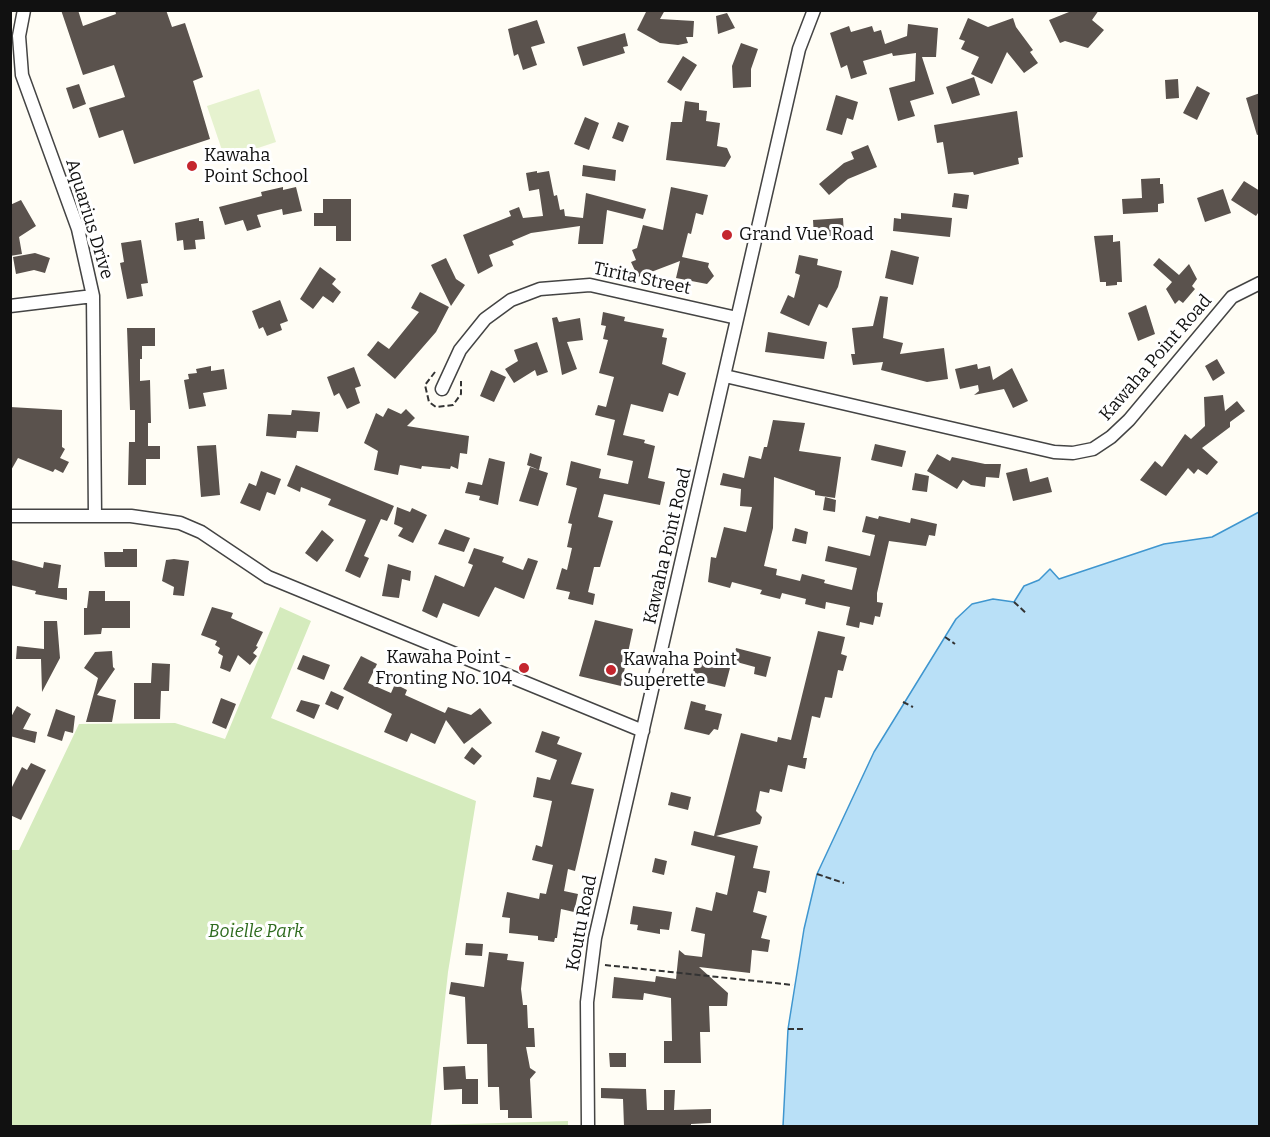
<!DOCTYPE html>
<html>
<head>
<meta charset="utf-8">
<style>
  body { margin:0 }
  #map { position:relative; width:1270px; height:1137px; overflow:hidden; background:#fffdf5; font-family:Bitter,serif }
  canvas { display:block }
  .frame { position:absolute; inset:0; border:12px solid #111; pointer-events:none }
</style>
</head>
<body>
<div id="map">
<canvas width="1270" height="1137"></canvas>
<div class="frame"></div>
</div>
<script>
const ctx = document.querySelector('canvas').getContext('2d');
ctx.lineJoin = 'round';
function paint(path, color) {
  ctx.fillStyle = color;
  ctx.fill(path, 'evenodd');
}
function shape(rows) {
  const path = new Path2D();
  for (const r of rows) {
    path.moveTo(r[0], r[1]);
    for (let i = 2; i < r.length; i += 2) path.lineTo(r[i], r[i + 1]);
  }
  return path;
}
function trace(path, color, width, dash) {
  ctx.strokeStyle = color;
  ctx.lineWidth = width;
  ctx.lineCap = dash ? 'butt' : 'round';
  ctx.setLineDash(dash || []);
  ctx.stroke(path);
}
function drawText(font, color, halo, rows, align = 'center') {
  ctx.font = font + ' Bitter,serif';
  ctx.lineWidth = 6;
  ctx.setLineDash([]);
  ctx.textBaseline = 'middle';
  ctx.strokeStyle = halo;
  ctx.fillStyle = color;
  for (const [text, x, y, turn = 0] of rows) {
    ctx.save();
    ctx.translate(x, y);
    ctx.rotate((+turn || 0) * Math.PI / 180);
    ctx.textAlign = isNaN(turn) ? turn : align;
    if (halo) ctx.strokeText(text, 0, 0);
    ctx.fillText(text, 0, 0);
    ctx.restore();
  }
}
paint(shape([
  [280,607,311,621,271,718,476,801,448,972,431,1125,568,1121,568,1126,11,1126,11,850,19,850,79,724,175,723,225,739]
]), '#d5ebbd');
paint(shape([
  [259,89,276,142,225,159,207,106]
]), '#e6f2cf');
const water = shape([
  [1259,512,1259,1126,783,1126,788,1029,804,929,817,874,874,752,956,619,972,604,993,599,1014,602,1024,586,1039,580,1050,569,1059,579,1164,544,1212,537,1259,512]
]);
paint(water, '#b9e0f7');
trace(water, '#3f96cf', 1.5);
paint(shape([
  [61,10,78,10,83,26,116,14,115,10,166,10,172,27,185,23,203,77,193,81,210,139,134,164,123,130,99,138,89,108,125,97,114,65,83,75],
  [647,10,665,10,660,19,694,21,693,37,686,37,688,43,678,45,660,43,637,30],
  [1074,10,1099,10,1092,20,1104,30,1088,48,1065,41,1060,43,1049,20],
  [727,13,735,28,718,34,716,16],
  [968,18,988,27,1013,18,1016,27,1033,50,1030,52,1038,63,1024,73,1007,52,992,84,971,74,979,57,961,49,965,41,959,39],
  [537,20,545,43,531,47,537,65,523,70,518,54,514,56,508,29],
  [908,24,938,28,936,57,922,57,934,94,910,101,915,116,898,121,889,88,915,81,916,53,893,56,892,53,863,61,867,74,851,79,847,65,841,68,830,33,849,26,851,32,872,26,874,32,881,30,885,44,907,36],
  [625,33,628,46,623,47,625,53,583,66,577,47],
  [741,43,758,49,751,69,751,87,733,88,732,66],
  [683,56,697,65,681,91,667,82],
  [974,77,980,95,952,104,946,87],
  [1178,79,1179,98,1166,99,1165,80],
  [79,84,86,104,73,109,66,88],
  [1197,86,1210,93,1197,120,1183,113],
  [1260,93,1260,134,1257,135,1246,98],
  [836,95,858,102,853,120,847,118,842,135,826,130],
  [685,101,699,103,699,110,707,111,706,121,720,123,717,146,727,148,731,157,725,167,666,160,671,122,682,122],
  [1017,111,1023,157,1018,158,1019,164,974,175,973,172,948,174,943,142,937,143,934,125],
  [585,117,599,123,589,150,574,144],
  [618,122,629,126,623,142,612,138],
  [868,145,877,167,848,179,829,195,819,184,844,163,854,159,851,152],
  [583,165,616,170,615,181,582,176],
  [537,171,537,173,549,171,554,196,557,195,560,210,564,209,565,216,583,218,586,193,646,209,643,219,607,210,603,244,578,244,580,226,531,233,512,241,514,245,489,255,493,266,478,274,463,235,511,216,509,211,519,207,523,218,543,216,539,189,529,191,526,173],
  [1160,178,1160,184,1163,184,1164,203,1158,204,1158,212,1123,214,1122,199,1142,198,1141,179],
  [1244,181,1260,191,1260,210,1256,216,1231,200],
  [283,187,283,190,296,187,302,211,283,215,282,209,257,215,261,227,247,231,243,220,225,225,219,207,262,196,261,192],
  [671,187,708,195,703,215,696,213,691,234,688,233,682,257,709,263,708,267,714,276,707,284,676,278,680,261,638,277,631,262,636,260,632,250,637,248,643,225,663,230],
  [1223,189,1231,213,1205,222,1197,198],
  [954,193,969,195,967,209,952,207],
  [323,199,351,199,351,241,336,241,336,226,314,226,314,213,323,213],
  [21,200,36,226,19,237,22,254,10,256,10,205],
  [901,213,952,218,950,237,893,231,894,218,901,219],
  [199,218,199,221,203,221,205,239,195,240,196,249,184,250,183,240,177,241,175,223],
  [843,218,844,235,814,237,813,220],
  [1113,235,1113,242,1120,241,1122,282,1117,282,1117,285,1106,286,1106,282,1100,282,1094,236],
  [141,240,148,283,141,284,143,296,127,299,120,263,124,262,121,243],
  [891,250,919,257,913,285,885,278],
  [35,253,50,258,45,273,34,270,16,274,13,257],
  [799,255,818,259,817,265,842,271,838,287,827,308,819,304,809,326,780,313,788,295,794,298,800,275,795,273],
  [446,258,456,279,465,285,451,306,431,265],
  [1159,258,1179,275,1189,264,1197,279,1192,286,1195,289,1183,303,1179,300,1175,304,1166,289,1172,282,1153,265],
  [320,267,336,279,332,284,341,292,333,303,323,296,313,309,300,299],
  [420,292,449,307,436,332,395,379,367,355,378,341,389,349,419,312,411,308],
  [880,296,888,297,883,338,903,343,900,354,944,348,948,379,927,382,881,370,883,362,853,365,851,354,855,354,852,328,873,326],
  [280,300,288,321,280,324,282,330,267,336,263,327,259,329,252,311],
  [1146,305,1155,334,1138,341,1128,313],
  [603,312,625,317,624,321,664,329,662,337,667,338,662,364,686,373,678,396,669,393,663,412,631,404,623,435,645,440,644,443,655,446,648,478,665,482,660,505,604,494,598,517,613,521,600,567,594,567,588,592,595,594,593,605,568,599,570,592,556,589,562,568,567,570,572,548,567,547,572,524,568,523,577,488,566,485,571,461,601,469,599,478,628,484,633,461,607,455,615,420,595,415,598,405,606,407,614,377,599,373,608,340,603,339,606,326,601,325],
  [557,317,559,322,580,318,583,340,567,342,577,369,562,375,552,318],
  [127,328,155,328,155,346,142,346,142,359,140,359,140,381,150,380,151,423,148,423,148,446,160,446,160,459,146,459,146,485,128,485,129,442,135,442,135,410,130,410],
  [768,332,827,342,824,359,765,352],
  [537,342,548,372,537,376,535,370,514,383,505,369,518,361,514,350],
  [1217,359,1225,373,1213,381,1205,366],
  [977,364,978,369,990,366,993,380,1012,368,1028,401,1013,408,1004,389,974,395,979,391,978,385,960,389,955,369],
  [211,366,211,371,224,369,227,389,203,393,206,406,189,409,184,380,189,379,188,374,197,373,196,369],
  [354,367,361,386,355,388,360,403,347,409,339,393,334,396,327,377],
  [491,370,506,377,494,402,480,396],
  [1223,395,1225,411,1237,401,1245,411,1230,422,1230,427,1202,448,1218,462,1207,475,1198,469,1194,474,1188,468,1166,496,1140,480,1155,461,1162,467,1185,434,1191,439,1205,426,1204,397],
  [10,407,62,410,62,447,65,449,60,458,69,462,63,473,55,469,53,472,18,458,10,472],
  [388,408,401,414,406,409,415,418,407,426,469,436,467,454,460,453,458,469,451,466,450,469,422,466,421,469,400,465,398,475,374,470,378,451,364,443,376,413,383,417],
  [292,410,320,412,318,432,297,431,296,438,266,436,268,414,291,415],
  [773,420,805,423,799,451,841,457,835,498,815,495,815,491,774,477,773,528,764,566,777,569,776,575,800,581,802,574,825,580,824,583,852,590,857,568,825,561,828,546,870,556,875,535,862,532,866,516,878,519,879,516,910,523,911,518,937,524,935,536,929,535,926,546,889,541,877,593,877,602,883,603,880,617,875,616,873,625,860,622,859,628,846,625,850,607,826,602,825,609,805,604,806,599,782,593,780,599,760,594,762,590,732,582,730,588,708,582,711,557,716,558,724,527,746,532,752,507,740,506,741,489,720,485,723,473,744,478,749,456,761,459,764,447,767,447],
  [875,444,906,451,902,467,871,460],
  [216,445,220,495,201,497,197,446],
  [530,453,542,457,539,470,527,465],
  [937,454,950,461,952,457,985,464,1001,464,999,478,986,477,985,487,971,485,963,480,957,489,927,471],
  [489,458,505,462,498,505,479,500,480,496,465,493,468,482,482,485],
  [296,465,394,506,387,521,381,519,364,556,369,558,360,578,345,571,366,520,328,505,331,499,301,487,300,492,287,486],
  [530,467,548,473,538,506,519,501],
  [1027,468,1030,482,1048,477,1052,492,1013,501,1006,473],
  [261,471,281,479,275,495,267,492,260,511,240,503,249,483,256,486],
  [915,473,929,476,927,492,912,490],
  [825,497,836,500,835,512,823,510],
  [397,507,410,512,412,508,427,515,413,543,398,536,403,528,394,524],
  [795,528,808,532,806,544,792,541],
  [445,529,470,538,464,552,438,544],
  [322,530,334,540,317,562,305,553],
  [474,548,504,557,502,562,523,570,528,558,538,561,524,599,495,587,479,617,443,603,437,618,422,611,435,575,464,587,473,565,468,563],
  [123,549,137,549,137,567,105,567,104,552,123,552],
  [174,559,189,561,184,596,173,595,174,587,162,581,166,560],
  [12,560,43,568,44,562,61,565,58,588,67,588,67,600,35,594,36,591,10,585],
  [388,564,411,571,410,581,402,579,399,598,382,596],
  [89,591,105,591,105,601,130,601,130,628,102,628,101,634,84,635,84,608,87,608],
  [212,607,233,613,231,618,263,632,256,646,258,647,253,653,257,656,250,665,238,655,230,672,220,668,223,656,218,653,220,648,215,645,217,641,201,635],
  [595,620,633,629,621,686,579,676],
  [44,621,57,621,60,658,42,692,41,659,16,659,17,646,44,649],
  [818,631,845,637,841,654,847,656,843,671,838,670,832,698,825,697,820,718,812,716,803,758,807,758,805,769,788,765,782,792,770,789,769,793,760,791,756,811,762,817,760,824,716,836,758,846,753,868,770,871,766,893,758,891,753,912,767,916,761,938,770,940,768,952,752,950,750,973,699,967,728,993,727,1006,709,1006,710,1032,700,1032,701,1063,664,1063,664,1041,672,1041,671,998,644,993,643,1000,612,998,614,977,655,982,656,976,676,979,679,950,685,955,702,957,705,934,691,931,696,907,712,911,716,892,727,895,735,856,691,845,694,831,714,836,741,733,777,742,778,737,791,740],
  [736,648,771,657,766,677,754,674,755,667,733,661],
  [112,651,113,667,115,669,97,695,116,700,112,722,86,722,98,678,84,668,95,652],
  [303,655,330,665,324,680,297,669],
  [361,656,377,664,368,683,391,693,395,684,407,690,405,695,445,713,448,707,471,715,480,708,492,723,464,744,446,720,435,744,411,733,407,742,384,732,392,714,343,689],
  [696,660,730,668,725,687,691,679],
  [152,663,170,664,169,691,161,691,160,719,134,719,134,683,151,683],
  [331,691,344,697,338,710,325,704],
  [221,698,236,704,226,729,212,723],
  [301,700,320,705,314,719,296,711],
  [691,701,706,705,705,710,722,714,718,730,714,729,709,735,684,729],
  [17,706,31,714,23,729,37,732,35,743,10,736,10,719],
  [56,709,75,716,73,733,65,731,62,741,47,736],
  [542,731,560,737,557,744,582,753,571,784,594,789,575,871,568,869,564,891,578,894,574,912,561,909,557,938,555,938,554,942,538,940,538,936,509,933,510,918,502,917,507,892,539,899,540,893,546,894,553,865,532,860,536,845,542,847,552,801,533,797,537,777,550,780,557,760,535,752],
  [472,747,482,756,474,765,464,758],
  [31,763,46,770,21,820,10,815,10,791,22,767,27,770],
  [671,792,691,797,688,810,668,805],
  [655,858,667,861,664,875,652,872],
  [633,906,672,912,669,930,660,929,660,934,637,930,638,925,630,924],
  [466,943,483,944,482,956,465,955],
  [489,952,508,954,507,960,524,962,521,989,523,1005,527,1005,528,1028,534,1028,535,1047,526,1047,530,1068,536,1072,530,1079,532,1118,508,1118,508,1110,500,1110,499,1087,488,1087,487,1044,467,1044,465,997,449,994,451,982,484,987],
  [609,1053,626,1053,626,1067,610,1067],
  [465,1066,466,1079,478,1079,478,1104,462,1104,462,1089,444,1090,443,1067],
  [601,1088,646,1089,647,1110,664,1110,664,1090,675,1090,674,1110,711,1109,711,1123,691,1124,691,1126,624,1126,623,1099,601,1098]
]), '#5a524d');
const minor = shape([
  [24,10,19,36,22,75,78,229,93,296,95,516],
  [10,306,93,296],
  [725,376,1054,452,1073,453,1093,449,1111,437,1129,420,1232,297,1260,283],
  [442,389,460,350,485,319,511,300,540,289,590,285,737,318],
  [10,516,131,516,180,523,201,532,268,577,643,731],
  [588,1126,587,1002,595,938,799,49,814,10]
]);
trace(minor, '#444', 15);
trace(shape([
  [435,372,425,385,429,402,436,407,453,405,461,394,461,381],
  [1014,602,1027,614],
  [945,637,955,644],
  [903,702,913,707],
  [817,874,844,883],
  [605,965,793,985],
  [788,1029,805,1029]
]), '#333', 2, [6, 3]);
trace(minor, '#fff', 12);
for (const [x, y, r, color] of [
  [192,166,6,"#c4262e"],
  [727,235,6,"#c4262e"],
  [524,668,6,"#c4262e"],
  [611,670,6,"#c4262e"]
]) {
  const dot = new Path2D();
  dot.arc(x, y, r, 0, 2 * Math.PI);
  ctx.fillStyle = color;
  ctx.fill(dot);
  trace(dot, '#fff', 2);
}
drawText('18px', '#111', '#fff', [
  ["Kawaha",204,156],
  ["Point School",204,177],
  ["Grand Vue Road",739,235],
  ["Kawaha Point -",512,658,"right"],
  ["Fronting No. 104",512,679,"right"],
  ["Kawaha Point",623,660],
  ["Superette",623,681]
], 'left');
drawText('18px', '#111', '#fff', [
  ["Aquarius Drive",89,219,73],
  ["Tirita Street",642,279,12],
  ["Kawaha Point Road",1156,358,-49],
  ["Kawaha Point Road",668,546,-77],
  ["Koutu Road",582,923,-79]
]);
drawText('italic 18px', '#2f6b1f', '#fff', [
  ["Boielle Park",256,932]
]);
</script>
</body>
</html>
